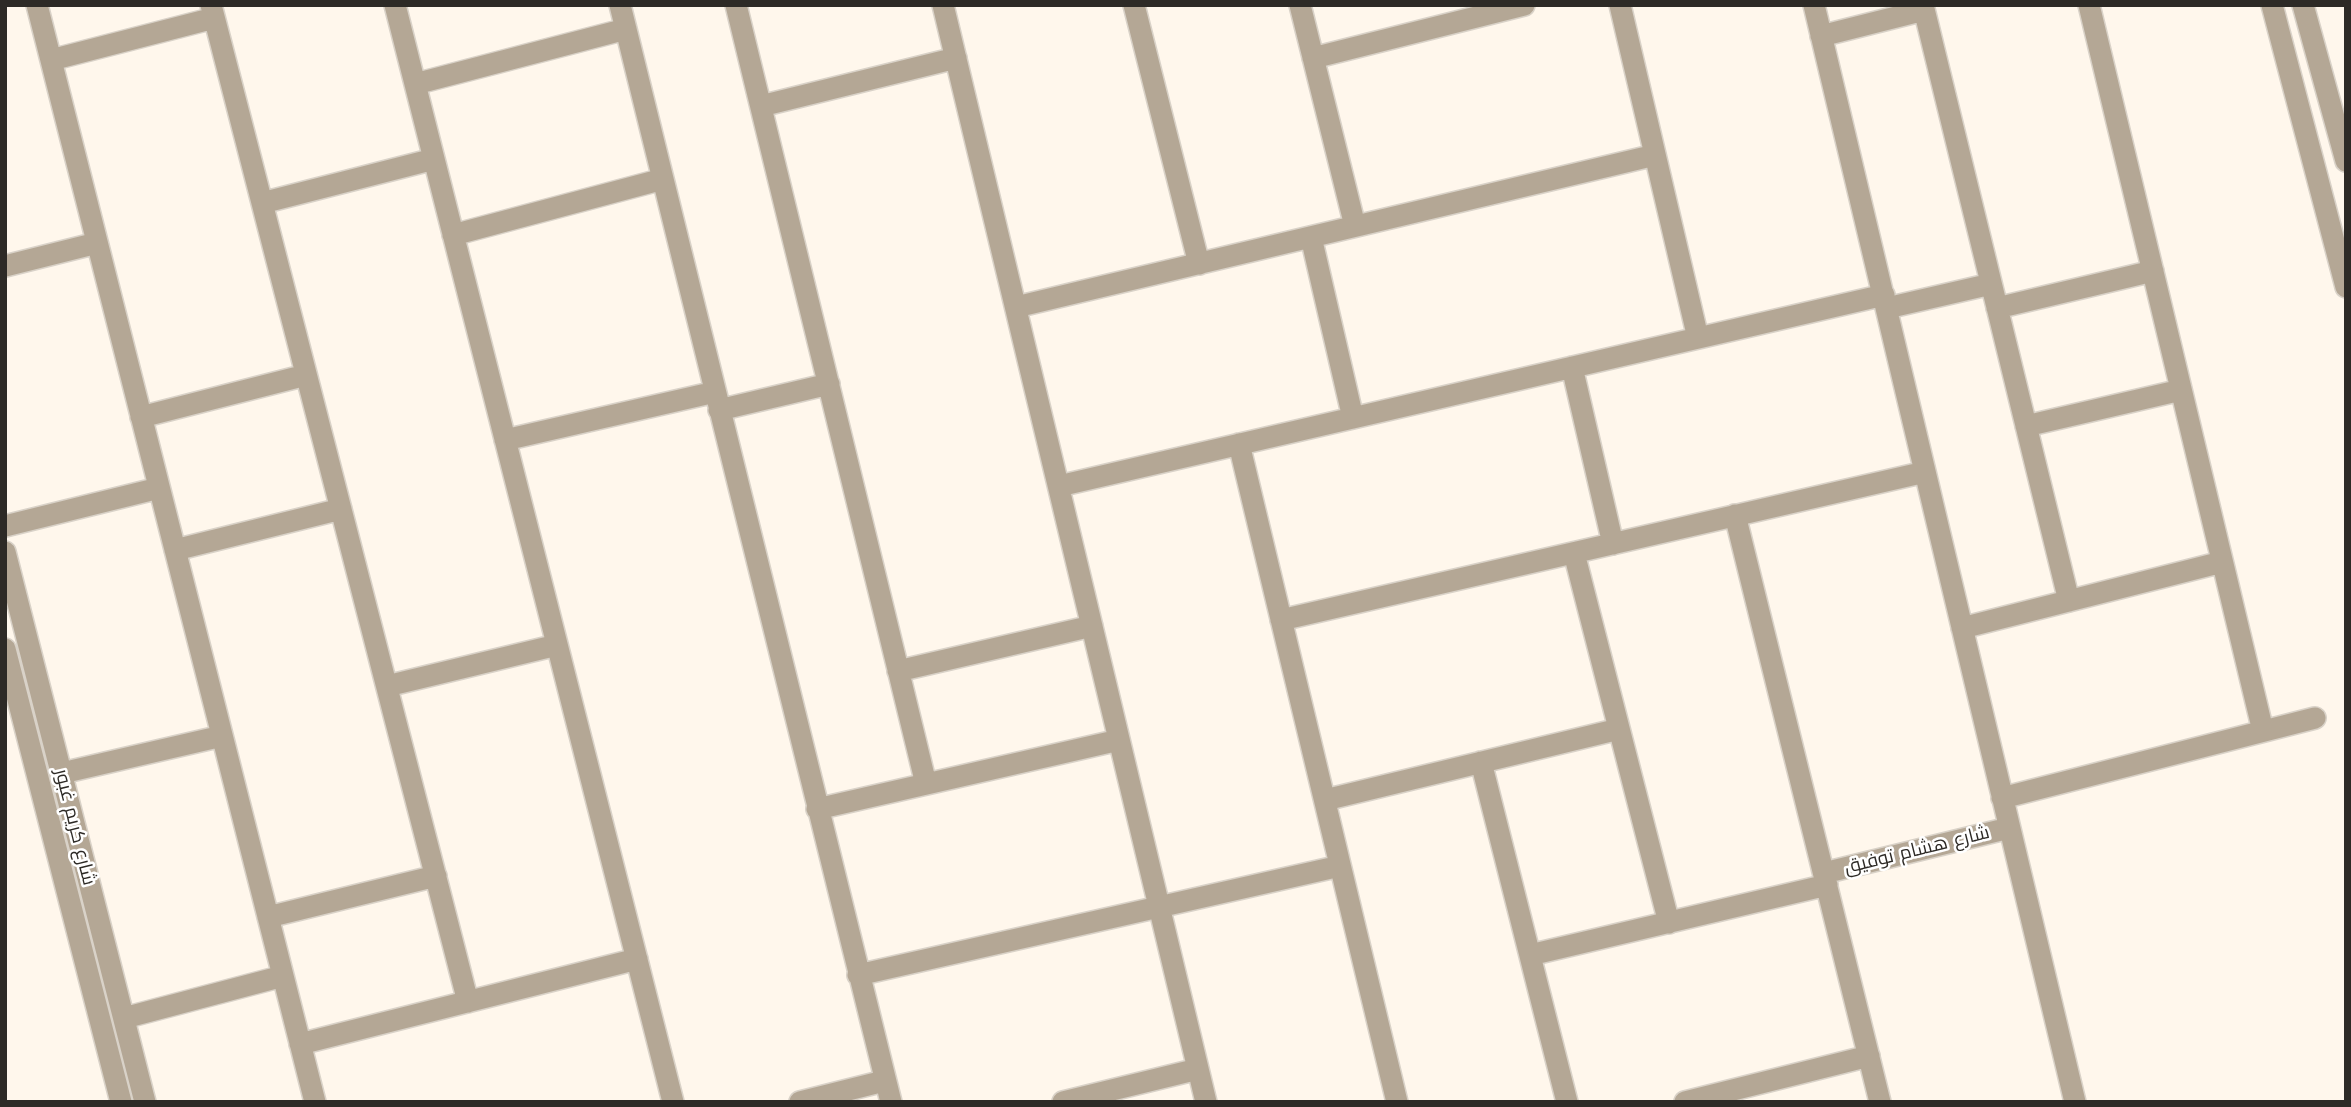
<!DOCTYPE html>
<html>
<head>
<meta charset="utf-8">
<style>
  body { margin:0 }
  #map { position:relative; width:2351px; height:1107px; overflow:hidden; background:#fff7ec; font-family:"Work Sans",sans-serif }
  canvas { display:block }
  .frame { position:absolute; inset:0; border:7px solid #2d2a26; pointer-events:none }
</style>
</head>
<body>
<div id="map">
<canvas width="2351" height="1107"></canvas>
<div class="frame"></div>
</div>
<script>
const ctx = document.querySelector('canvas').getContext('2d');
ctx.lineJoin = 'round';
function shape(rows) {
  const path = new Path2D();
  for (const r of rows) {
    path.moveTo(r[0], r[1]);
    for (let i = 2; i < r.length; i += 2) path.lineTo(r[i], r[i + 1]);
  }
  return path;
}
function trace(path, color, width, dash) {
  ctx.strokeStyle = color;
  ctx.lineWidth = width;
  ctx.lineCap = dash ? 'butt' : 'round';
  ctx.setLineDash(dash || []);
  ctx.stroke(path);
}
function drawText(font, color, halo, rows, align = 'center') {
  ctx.font = font + ' "Work Sans",Cairo,sans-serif';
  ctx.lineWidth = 5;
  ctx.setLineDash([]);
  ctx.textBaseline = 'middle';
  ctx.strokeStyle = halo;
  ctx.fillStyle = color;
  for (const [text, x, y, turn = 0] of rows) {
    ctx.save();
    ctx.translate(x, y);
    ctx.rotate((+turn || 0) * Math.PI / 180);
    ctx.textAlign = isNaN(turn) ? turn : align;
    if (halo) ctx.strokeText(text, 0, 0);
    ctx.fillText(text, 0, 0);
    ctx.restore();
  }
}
const minor = shape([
  [37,5,315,1102],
  [211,5,468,1002],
  [395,5,673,1102],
  [620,5,891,1102],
  [736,5,926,784],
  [943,5,1206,1102],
  [1134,5,1199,264],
  [1300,5,1355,226],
  [1620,5,1698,338],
  [1814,5,2075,1102],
  [1923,5,2069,601],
  [2089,5,2263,731],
  [2272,5,2346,287],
  [2303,5,2346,161],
  [1821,36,1924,10],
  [1313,58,1524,5],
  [51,60,214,18],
  [415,84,626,29],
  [761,106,956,58],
  [262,203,434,159],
  [453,235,663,179],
  [1311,237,1353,418],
  [5,266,97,243],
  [1016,307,1655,155],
  [1887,308,1991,284],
  [1997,308,2153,271],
  [1572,367,1613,544],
  [719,410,829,384],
  [141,417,306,375],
  [2026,426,2181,390],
  [505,440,715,392],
  [1239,444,1397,1102],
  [1059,486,1884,295],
  [1735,515,1880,1102],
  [5,526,159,488],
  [175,550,341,509],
  [5,552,145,1102],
  [1574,553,1669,923],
  [1281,620,1925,472],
  [1962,628,2222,562],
  [5,649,121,1102],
  [898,671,1092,626],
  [387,686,557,645],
  [1481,762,1567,1102],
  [62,773,222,736],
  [2002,798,2315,718],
  [1325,800,1619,729],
  [817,809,1119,740],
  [1824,873,2009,828],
  [268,917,436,876],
  [1530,955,1827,885],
  [858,975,1340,866],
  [124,1018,283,976],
  [300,1044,637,959],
  [800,1102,884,1081],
  [1063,1102,1198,1069],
  [1685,1102,1869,1056]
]);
trace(minor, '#d9d2c8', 24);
trace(minor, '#b4a795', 21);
drawText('19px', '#2d2a26', '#fff', [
  ["شارع كريم غبور",75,827,76],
  ["شارع هشام توفيق",1917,850,-14]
]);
</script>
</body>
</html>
